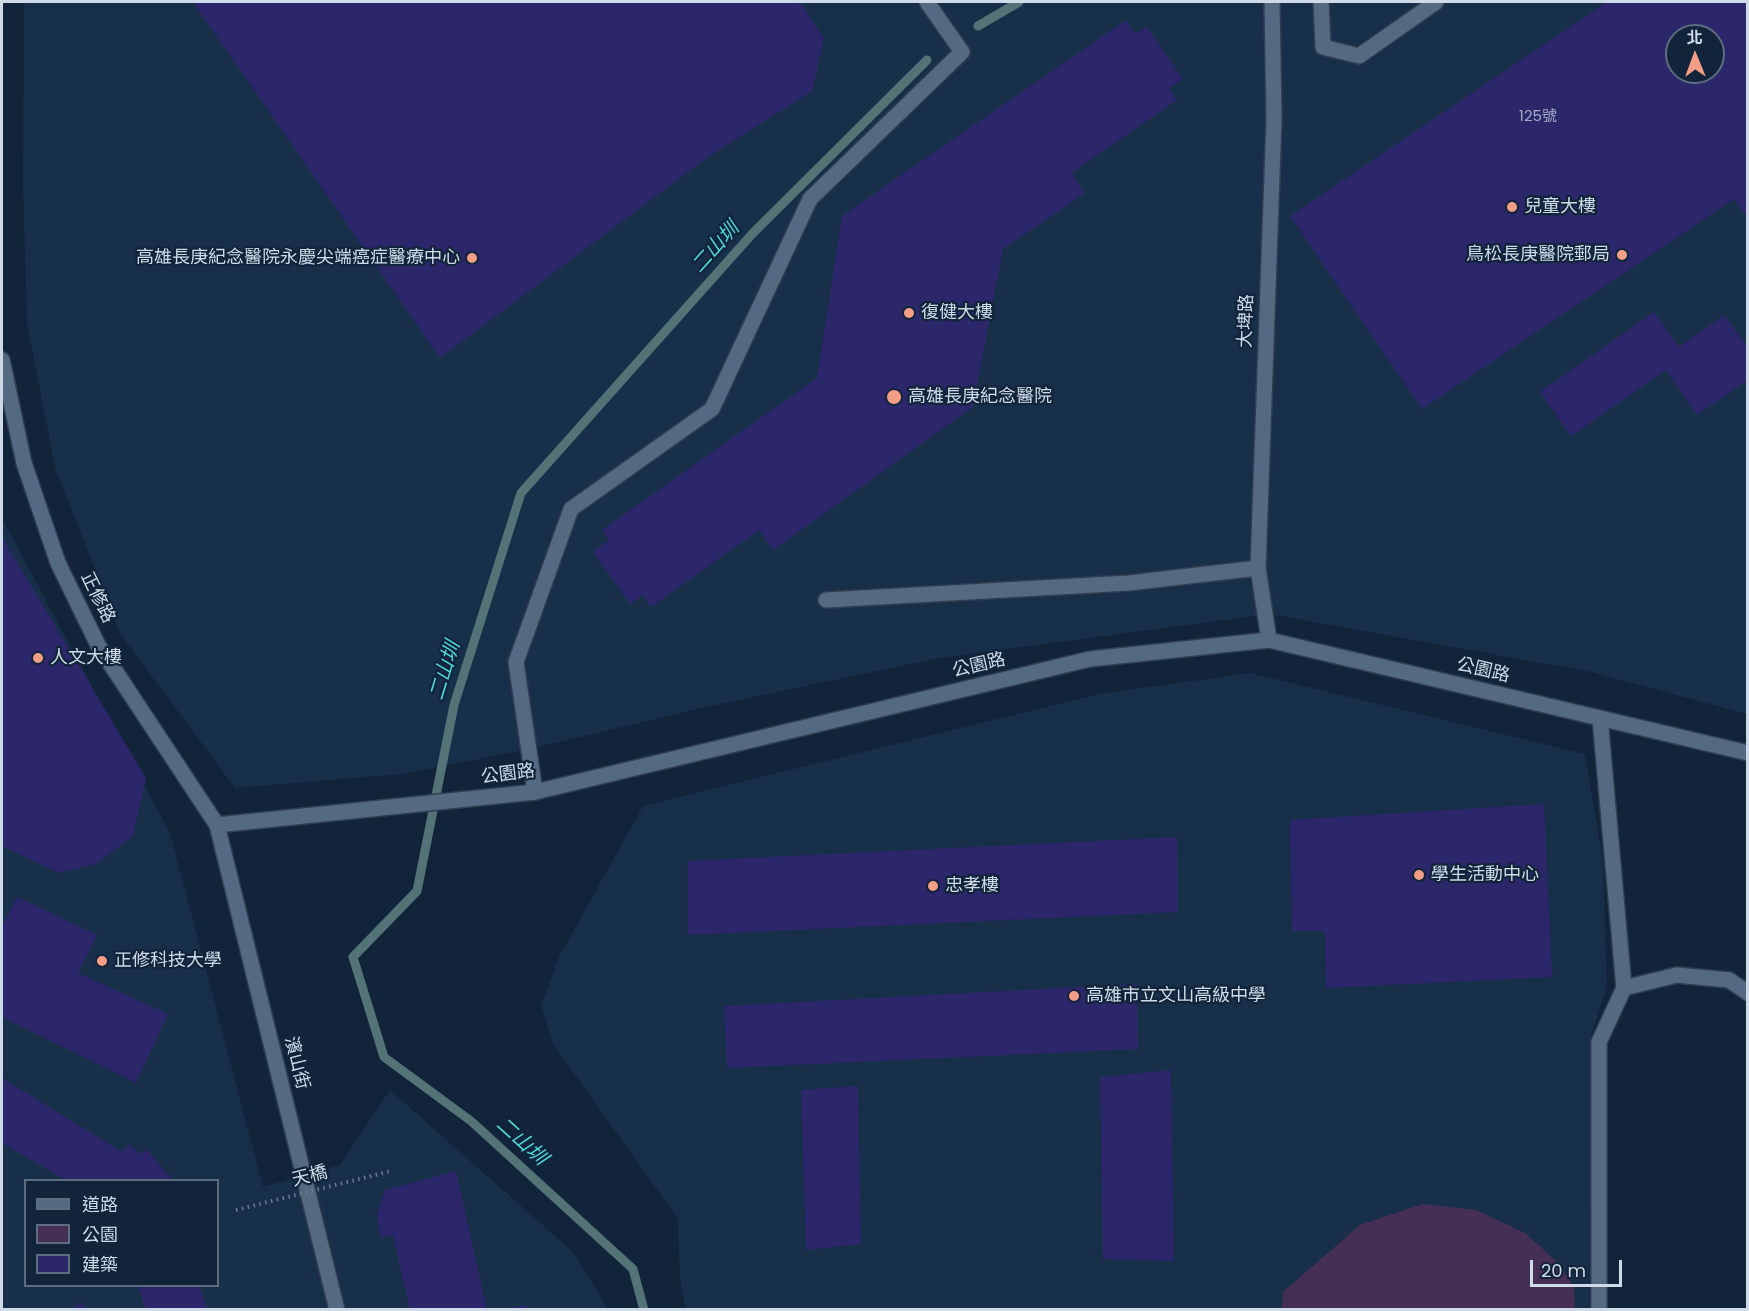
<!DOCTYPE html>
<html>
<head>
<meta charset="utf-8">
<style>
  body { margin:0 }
  #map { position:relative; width:1749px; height:1311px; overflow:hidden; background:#11243a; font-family:Poppins,"Noto Sans TC",sans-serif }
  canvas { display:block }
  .frame { position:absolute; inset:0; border:3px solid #cedae8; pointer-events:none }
  .legend { position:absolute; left:24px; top:1179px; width:195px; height:108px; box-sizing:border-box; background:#11243a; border:2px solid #5d6d80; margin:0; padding:8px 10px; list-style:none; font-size:18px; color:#cedae8 }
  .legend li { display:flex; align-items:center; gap:12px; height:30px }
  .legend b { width:30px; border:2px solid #5d6d80 }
  .north { position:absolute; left:1665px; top:24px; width:60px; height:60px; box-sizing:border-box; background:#11243a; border:2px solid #5d6d80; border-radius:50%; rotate:359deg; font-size:16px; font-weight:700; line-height:24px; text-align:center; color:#cedae8 }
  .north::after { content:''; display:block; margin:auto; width:21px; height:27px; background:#f49e87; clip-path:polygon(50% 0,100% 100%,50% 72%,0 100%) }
  .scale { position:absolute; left:1530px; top:1260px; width:92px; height:27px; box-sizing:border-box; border:3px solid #cedae8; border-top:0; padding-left:8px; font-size:18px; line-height:21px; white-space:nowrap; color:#cedae8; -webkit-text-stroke:4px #11243a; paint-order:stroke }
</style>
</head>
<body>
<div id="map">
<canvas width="1749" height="1311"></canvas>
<div class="frame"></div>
<ul class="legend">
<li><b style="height:8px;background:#546a83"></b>道路</li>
<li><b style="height:16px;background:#452f54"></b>公園</li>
<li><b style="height:16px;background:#2c266b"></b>建築</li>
</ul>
<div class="north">北</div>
<div class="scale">20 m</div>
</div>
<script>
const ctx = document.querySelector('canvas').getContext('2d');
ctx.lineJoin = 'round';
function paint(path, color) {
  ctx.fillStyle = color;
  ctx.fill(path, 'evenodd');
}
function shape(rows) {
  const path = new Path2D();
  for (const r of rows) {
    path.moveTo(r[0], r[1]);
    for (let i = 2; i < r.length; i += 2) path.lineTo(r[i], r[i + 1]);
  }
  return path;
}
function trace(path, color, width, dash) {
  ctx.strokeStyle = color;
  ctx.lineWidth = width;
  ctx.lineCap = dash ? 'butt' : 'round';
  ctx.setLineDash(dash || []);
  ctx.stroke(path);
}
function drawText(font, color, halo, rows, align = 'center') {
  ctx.font = font + ' Poppins,"Noto Sans TC",sans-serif';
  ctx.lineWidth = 4.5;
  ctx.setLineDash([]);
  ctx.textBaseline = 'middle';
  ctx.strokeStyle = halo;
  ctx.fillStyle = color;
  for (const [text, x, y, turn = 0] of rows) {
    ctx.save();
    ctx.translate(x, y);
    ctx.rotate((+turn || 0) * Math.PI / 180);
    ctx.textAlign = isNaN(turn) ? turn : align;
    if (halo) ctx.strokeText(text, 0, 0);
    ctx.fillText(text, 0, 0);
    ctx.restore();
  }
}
paint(shape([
  [24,2,1747,2,1747,714,1591,672,1270,614,939,658,706,707,525,750,402,774,235,788,121,635,56,471,27,324,23,186],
  [1677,36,1713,36,1713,72,1677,72],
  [2,518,170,833,263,1187,340,1165,390,1090,573,1252,608,1309,2,1309],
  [26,1180,218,1180,218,1286,26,1286],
  [1250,673,1585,754,1603,863,1607,986,1591,1036,1589,1309,686,1309,680,1279,678,1219,553,1044,541,1006,559,957,643,806,1099,694]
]), '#182f4a');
paint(shape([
  [1423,1204,1476,1210,1525,1233,1557,1262,1574,1287,1575,1309,1282,1309,1283,1292,1360,1225]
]), '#452f54');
trace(shape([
  [978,26,1019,2],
  [644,1310,633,1269,471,1121,384,1057,353,957,417,891,454,705,521,493,753,233,927,60]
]), '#537377', 9);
paint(shape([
  [193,2,796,2,802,5,824,39,812,91,708,157,440,358],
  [1607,2,1748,2,1748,219,1734,199,1422,409,1290,216],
  [1677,36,1713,36,1713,72,1677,72],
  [1126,20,1135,34,1147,27,1183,79,1169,88,1177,100,1071,173,1085,193,1003,249,973,407,773,550,759,530,651,607,643,595,630,604,593,552,609,540,602,530,817,378,842,216],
  [1654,312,1679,347,1724,315,1748,348,1748,380,1697,415,1666,370,1571,436,1540,392],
  [2,537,146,778,133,836,96,864,59,873,2,846],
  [1544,804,1552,977,1326,988,1325,931,1292,931,1290,820],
  [1177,837,1178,912,688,935,688,861],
  [17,897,97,935,78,973,168,1014,136,1083,2,1017,2,927],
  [1137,984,1138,1049,727,1068,724,1006],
  [1171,1070,1174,1261,1103,1259,1100,1077],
  [2,1078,122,1152,130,1144,139,1154,146,1149,173,1180,66,1180,2,1143],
  [858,1086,861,1244,806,1250,801,1090],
  [456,1171,487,1310,410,1310,393,1235,381,1238,377,1215,385,1190],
  [138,1286,199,1286,208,1310,146,1310],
  [80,1302,88,1310,72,1310],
  [526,1305,527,1310,510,1310,510,1308]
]), '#2c266b');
const service = shape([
  [1321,2,1323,47,1359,56,1436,2],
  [826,600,1129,583,1258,568],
  [1269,640,1258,568,1274,119,1272,2],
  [535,792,516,662,571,509,712,409,810,199,962,52,927,2],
  [1624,988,1677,975,1729,980,1748,993],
  [1599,1310,1599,1042,1624,988,1600,718]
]);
const minor = shape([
  [2,360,24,463,58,563,98,645,217,825,337,1310],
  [217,825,535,792,1090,659,1269,640,1748,753]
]);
trace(service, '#313e50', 18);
trace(minor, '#313e50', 18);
trace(service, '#546a83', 15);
trace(minor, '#546a83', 15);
trace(shape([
  [236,1210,391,1171]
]), '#6c7c8e', 4, [1.5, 4.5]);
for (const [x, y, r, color] of [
  [1512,207,6,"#f49e87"],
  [1622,255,6,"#f49e87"],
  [472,258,6,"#f49e87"],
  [909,313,6,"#f49e87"],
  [894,397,8,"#f49e87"],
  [38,658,6,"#f49e87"],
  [1419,875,6,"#f49e87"],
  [933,886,6,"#f49e87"],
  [102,961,6,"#f49e87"],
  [1074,996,6,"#f49e87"]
]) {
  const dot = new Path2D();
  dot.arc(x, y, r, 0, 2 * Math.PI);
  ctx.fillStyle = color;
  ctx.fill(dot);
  trace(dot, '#11243a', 2);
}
drawText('15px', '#a6adc9', null, [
  ["125號",1538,117]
]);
drawText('18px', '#cedae8', '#11243a', [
  ["兒童大樓",1524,207],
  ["鳥松長庚醫院郵局",1610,255,"right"],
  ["高雄長庚紀念醫院永慶尖端癌症醫療中心",460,258,"right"],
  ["復健大樓",921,313],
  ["高雄長庚紀念醫院",908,397],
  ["人文大樓",50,658],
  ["學生活動中心",1431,875],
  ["忠孝樓",945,886],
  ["正修科技大學",114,961],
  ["高雄市立文山高級中學",1086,996]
], 'left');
drawText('18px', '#cedae8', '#11243a', [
  ["大埤路",1247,321,-88],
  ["正修路",97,598,64],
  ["公園路",979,666,-13],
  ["公園路",1483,671,13],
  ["公園路",508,775,-7],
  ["濱山街",296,1063,76],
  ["天橋",310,1177,-14]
]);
drawText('italic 20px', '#4fd6d7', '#11243a', [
  ["二山圳",716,248,-48],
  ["二山圳",446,671,-73],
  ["二山圳",521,1142,42]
]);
</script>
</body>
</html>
